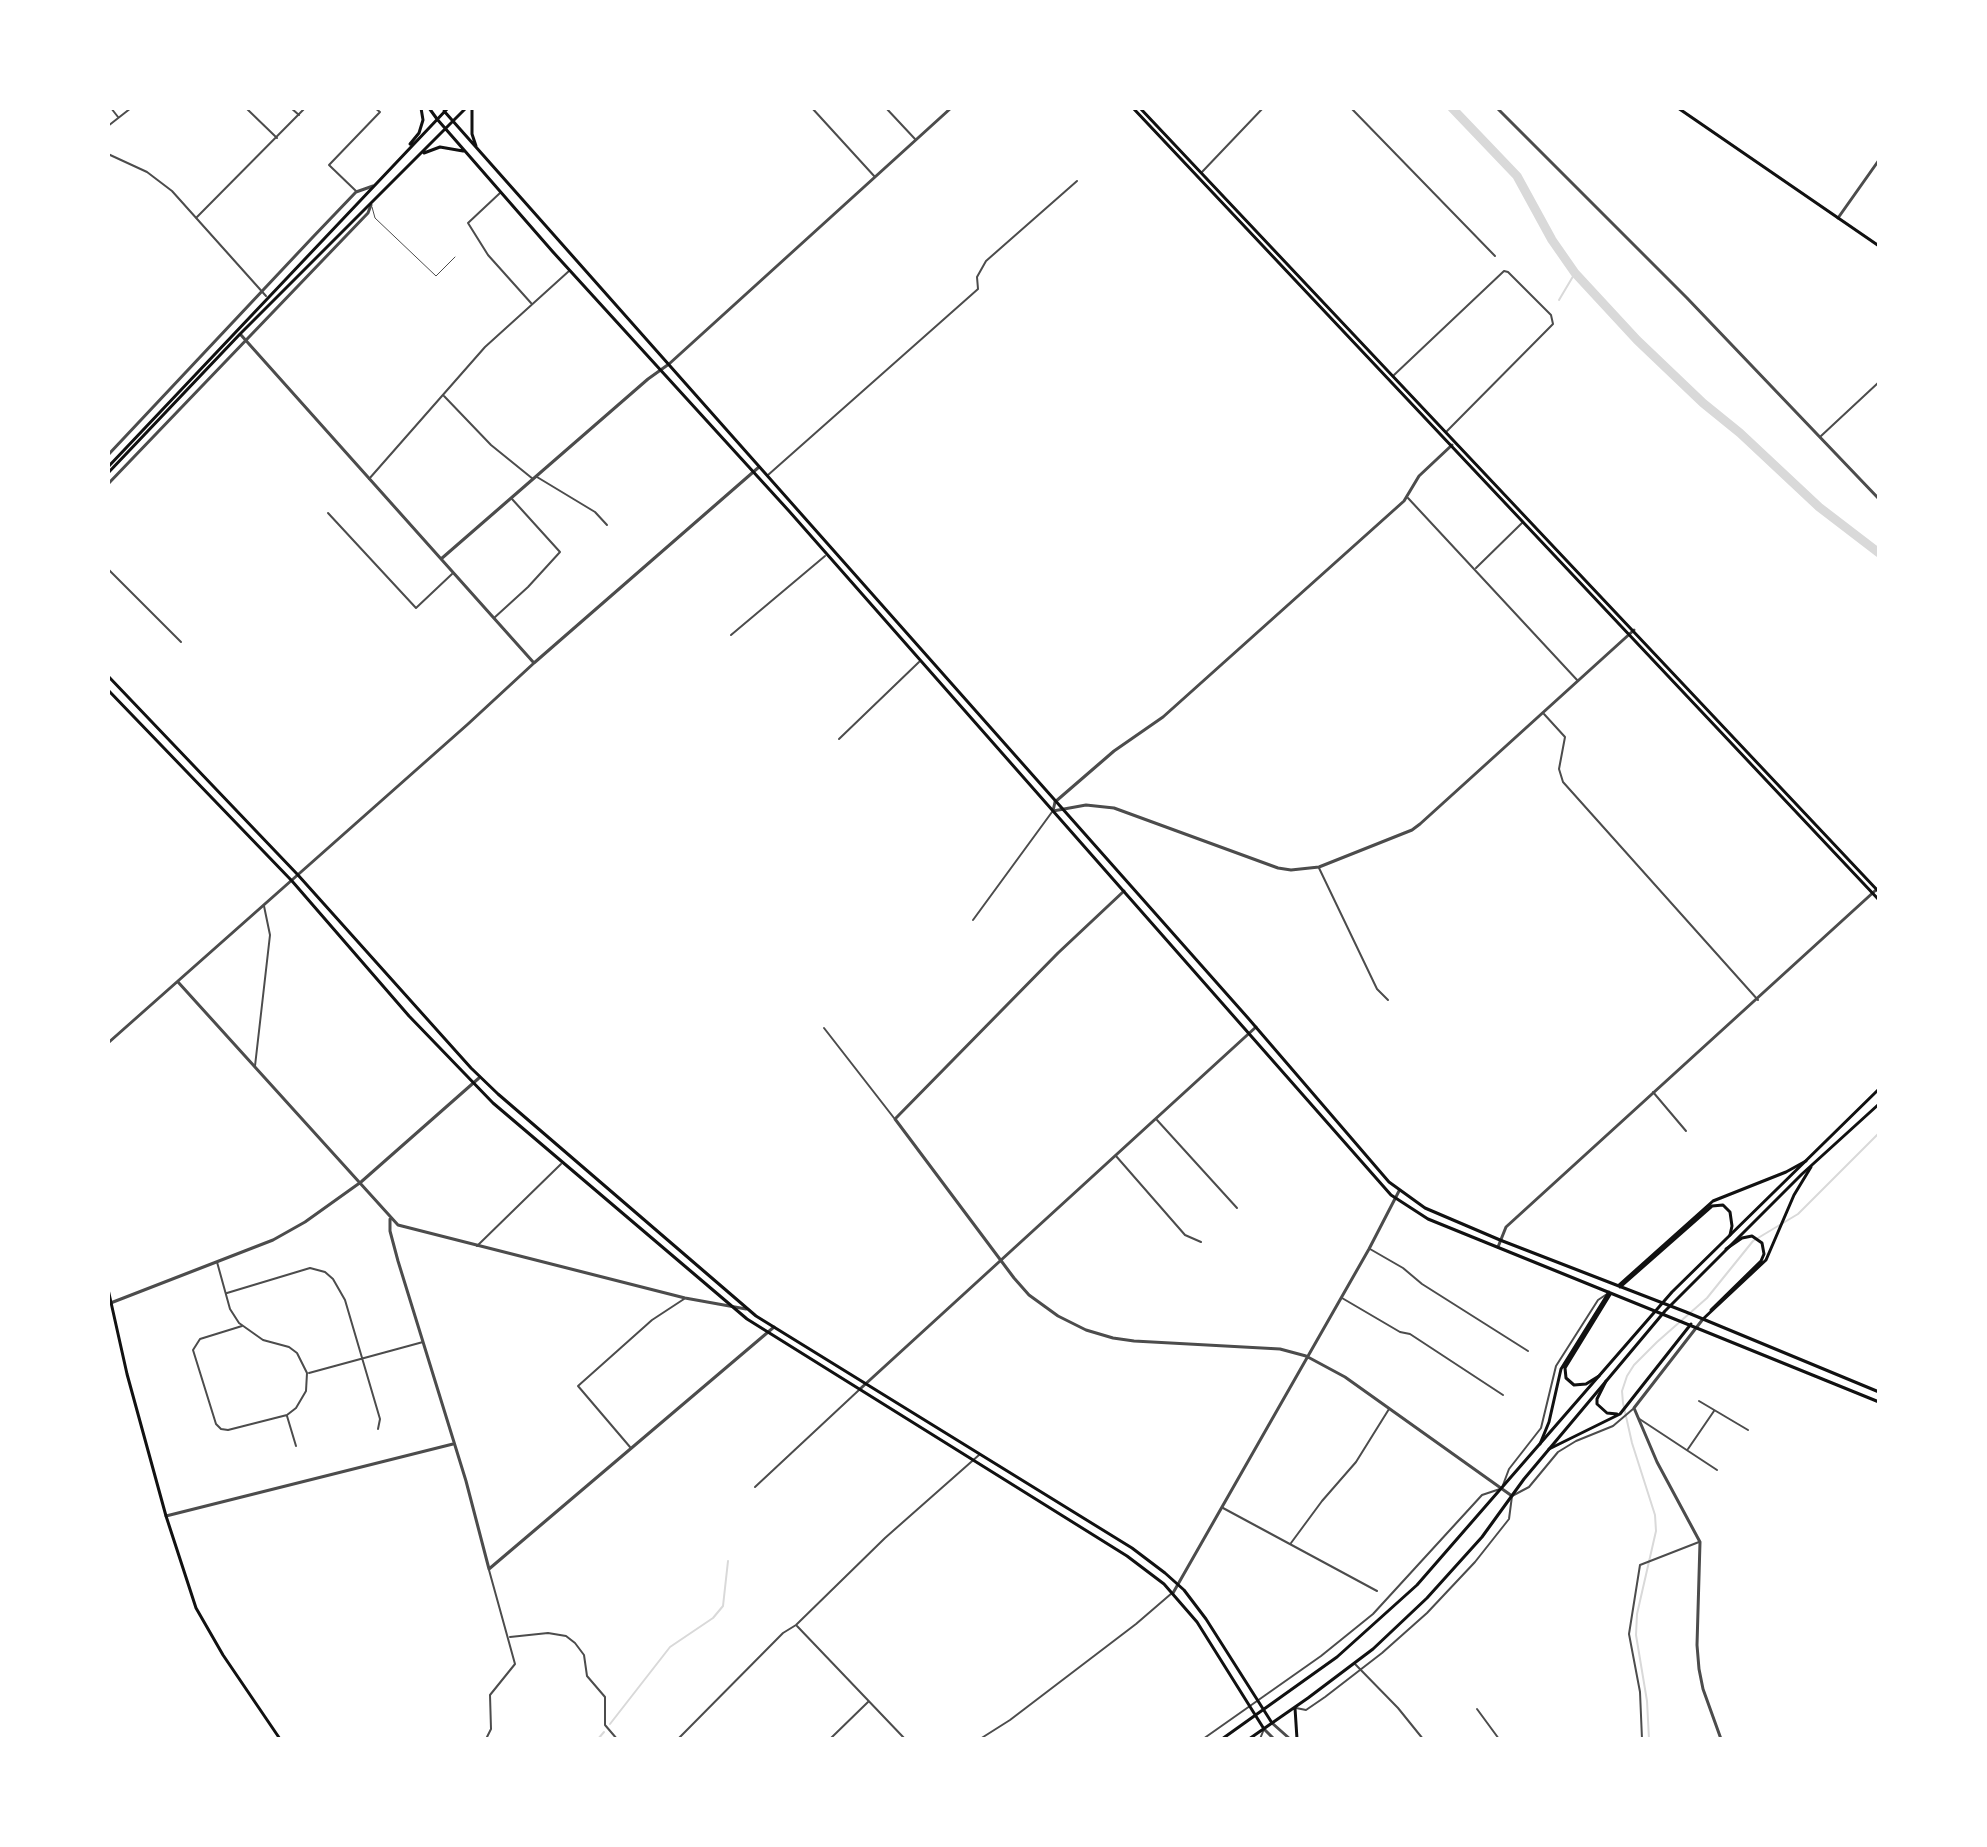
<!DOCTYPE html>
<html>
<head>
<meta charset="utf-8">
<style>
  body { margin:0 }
  #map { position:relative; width:1987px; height:1847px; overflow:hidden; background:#fff; font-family:"IBM Plex Sans",sans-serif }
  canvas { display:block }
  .frame { position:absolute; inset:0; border:110px solid #fff; pointer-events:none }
</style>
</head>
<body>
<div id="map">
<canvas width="1987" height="1847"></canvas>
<div class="frame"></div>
</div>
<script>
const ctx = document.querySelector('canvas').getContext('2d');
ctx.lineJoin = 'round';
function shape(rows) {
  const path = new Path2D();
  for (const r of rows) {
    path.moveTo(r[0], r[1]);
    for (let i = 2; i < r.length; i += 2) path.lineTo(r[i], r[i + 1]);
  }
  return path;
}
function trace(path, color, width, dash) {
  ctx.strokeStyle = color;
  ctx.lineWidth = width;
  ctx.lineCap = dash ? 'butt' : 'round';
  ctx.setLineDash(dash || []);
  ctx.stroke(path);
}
trace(shape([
  [1559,300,1575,273],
  [610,1724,670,1647,713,1618,723,1606,728,1561],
  [598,1739,604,1732],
  [1649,1739,1647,1701,1636,1635,1637,1614,1656,1531,1655,1515,1632,1443,1623,1403,1622,1391,1627,1376,1634,1365,1657,1342,1707,1298,1753,1241,1798,1214,1879,1133]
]), '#d9d9d9', 2);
trace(shape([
  [1452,108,1517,176,1552,240,1575,273,1637,340,1703,403,1740,433,1819,507,1879,553]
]), '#d9d9d9', 9);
trace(shape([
  [372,207,375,218,436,276,455,257]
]), '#4c4c4c', 1);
trace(shape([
  [111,108,118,117],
  [246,108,277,138],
  [291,108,299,115],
  [812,108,875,177],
  [886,108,915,139],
  [1351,108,1495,256],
  [108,126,131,108],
  [108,154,147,172,172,191,266,296],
  [1202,172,1263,108],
  [356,191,329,165,380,112,375,108],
  [500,193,468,223,488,255,531,303],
  [196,218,305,108],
  [1394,375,1504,271,1508,272,1551,315,1553,324,1447,431],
  [444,396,491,445,533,479],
  [1821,436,1879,382],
  [768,475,978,289,977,277,986,261,1077,181],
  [537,477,595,512,607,525],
  [369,479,485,347,569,271],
  [1408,498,1578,681],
  [328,513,416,608,452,574],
  [1476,568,1523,522],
  [108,569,181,642],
  [494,618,528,587,560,552,512,499],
  [731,635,825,556],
  [1544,714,1565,737,1559,769,1563,782,1758,1000],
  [839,739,919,662],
  [1319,868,1377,989,1388,1000],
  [973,920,1052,812],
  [824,1028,894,1118],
  [255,1066,270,935,264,906],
  [1653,1092,1686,1131],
  [1157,1120,1237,1208],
  [1116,1156,1185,1235,1201,1242],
  [477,1246,561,1164],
  [1370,1249,1403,1268,1422,1284,1528,1351],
  [217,1262,230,1309,239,1323,263,1340,289,1347,297,1353,307,1373,306,1391,296,1408,287,1415,228,1430,221,1429,216,1424,193,1350,200,1339,242,1326],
  [227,1293,310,1268,325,1272,333,1279,345,1300,380,1419,378,1429],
  [1342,1298,1400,1332,1410,1334,1503,1395],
  [309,1373,423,1342],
  [1699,1401,1748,1430],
  [287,1416,296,1446],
  [1638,1418,1717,1470],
  [630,1447,578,1386,652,1320,684,1299],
  [1688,1449,1714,1411],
  [1503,1485,1509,1469,1541,1428,1556,1366,1598,1300,1607,1294],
  [755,1487,859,1390],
  [1223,1508,1377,1591],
  [1291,1543,1322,1501,1356,1462,1389,1409],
  [797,1626,905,1739],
  [510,1637,548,1633,566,1636,575,1643,584,1655,587,1676,605,1697,605,1725,617,1739],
  [1355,1664,1398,1708,1423,1739],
  [1296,1708,1306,1710,1325,1697,1382,1653,1427,1613,1475,1562,1509,1519,1512,1496,1529,1487,1558,1452,1576,1441,1613,1426,1633,1409],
  [1477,1709,1499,1739],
  [486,1739,491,1729,490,1695,515,1664,489,1570],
  [678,1739,783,1633,796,1625,885,1538,979,1455],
  [830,1739,868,1702],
  [980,1739,1010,1720,1136,1624,1172,1593],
  [1203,1739,1321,1656,1373,1614,1482,1495,1500,1489],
  [1260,1739,1264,1729],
  [1642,1739,1640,1692,1629,1634,1640,1565,1699,1542]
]), '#4c4c4c', 2);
trace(shape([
  [1497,108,1687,298,1879,499],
  [1838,218,1879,160],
  [241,335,534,663],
  [108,455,312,238,356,192,373,186],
  [108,484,368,213,371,205],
  [441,559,648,379,669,364,951,108],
  [1053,811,1086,805,1114,808,1278,868,1291,870,1319,867,1412,830,1420,824,1634,630],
  [1053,811,1055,802,1114,751,1163,717,1404,501,1419,476,1452,445],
  [1124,891,1058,953,895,1119,1014,1278,1029,1295,1058,1316,1086,1330,1113,1338,1134,1341,1280,1349,1306,1356,1345,1377,1512,1496],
  [178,982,398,1225,685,1298,746,1309],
  [108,1043,468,724,534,663,759,467],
  [390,1219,390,1231,398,1261,466,1481,489,1569,774,1327],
  [1498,1247,1506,1227,1877,889],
  [108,1304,273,1240,305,1222,361,1182,479,1078],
  [1703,1319,1634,1408,1657,1462,1700,1542,1697,1645,1699,1669,1703,1689,1721,1739],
  [860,1389,1256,1027],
  [166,1516,453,1444],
  [1173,1593,1369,1249,1399,1191],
  [1272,1723,1290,1739],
  [1264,1729,1274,1739]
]), '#4c4c4c', 3);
trace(shape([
  [429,108,437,119],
  [1133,108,1879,900],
  [1140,108,1879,892],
  [1678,108,1879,246],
  [108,676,298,875,471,1068,498,1094,756,1316,1132,1548,1165,1573,1184,1590,1206,1619,1272,1723],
  [108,690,292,881,409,1016,493,1103,747,1319,1127,1556,1164,1584,1197,1622,1264,1729],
  [108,1289,127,1374,166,1516,196,1608,223,1655,280,1739],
  [1295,1708,1297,1739],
  [1222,1739,1337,1657,1417,1585,1672,1292,1879,1089],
  [1249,1739,1308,1698,1373,1649,1427,1598,1482,1537,1524,1479,1665,1311,1802,1174,1879,1104]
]), '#111', 3);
trace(shape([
  [472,108,472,134,476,146],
  [444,111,1248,1018,1389,1182,1425,1208,1500,1240,1686,1312,1879,1392],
  [437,119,553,252,789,511,1391,1195,1428,1219,1879,1402],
  [410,144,419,133,423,120,421,108],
  [424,153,440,147,463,151],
  [108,467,448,108],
  [108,473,240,334,466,108],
  [1619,1285,1713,1201,1786,1172,1806,1161],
  [1620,1287,1712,1206,1723,1205,1730,1212,1732,1226,1730,1235],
  [1711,1310,1761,1261,1764,1254,1762,1243,1752,1236,1742,1238,1726,1249],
  [1703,1319,1766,1260,1794,1195,1811,1167],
  [1599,1376,1586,1384,1574,1385,1566,1378,1565,1368,1611,1293],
  [1606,1381,1597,1399,1597,1404,1607,1413,1617,1414],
  [1540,1444,1549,1422,1561,1369,1609,1292],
  [1549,1449,1620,1414,1691,1324]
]), '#111', 3);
</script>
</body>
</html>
